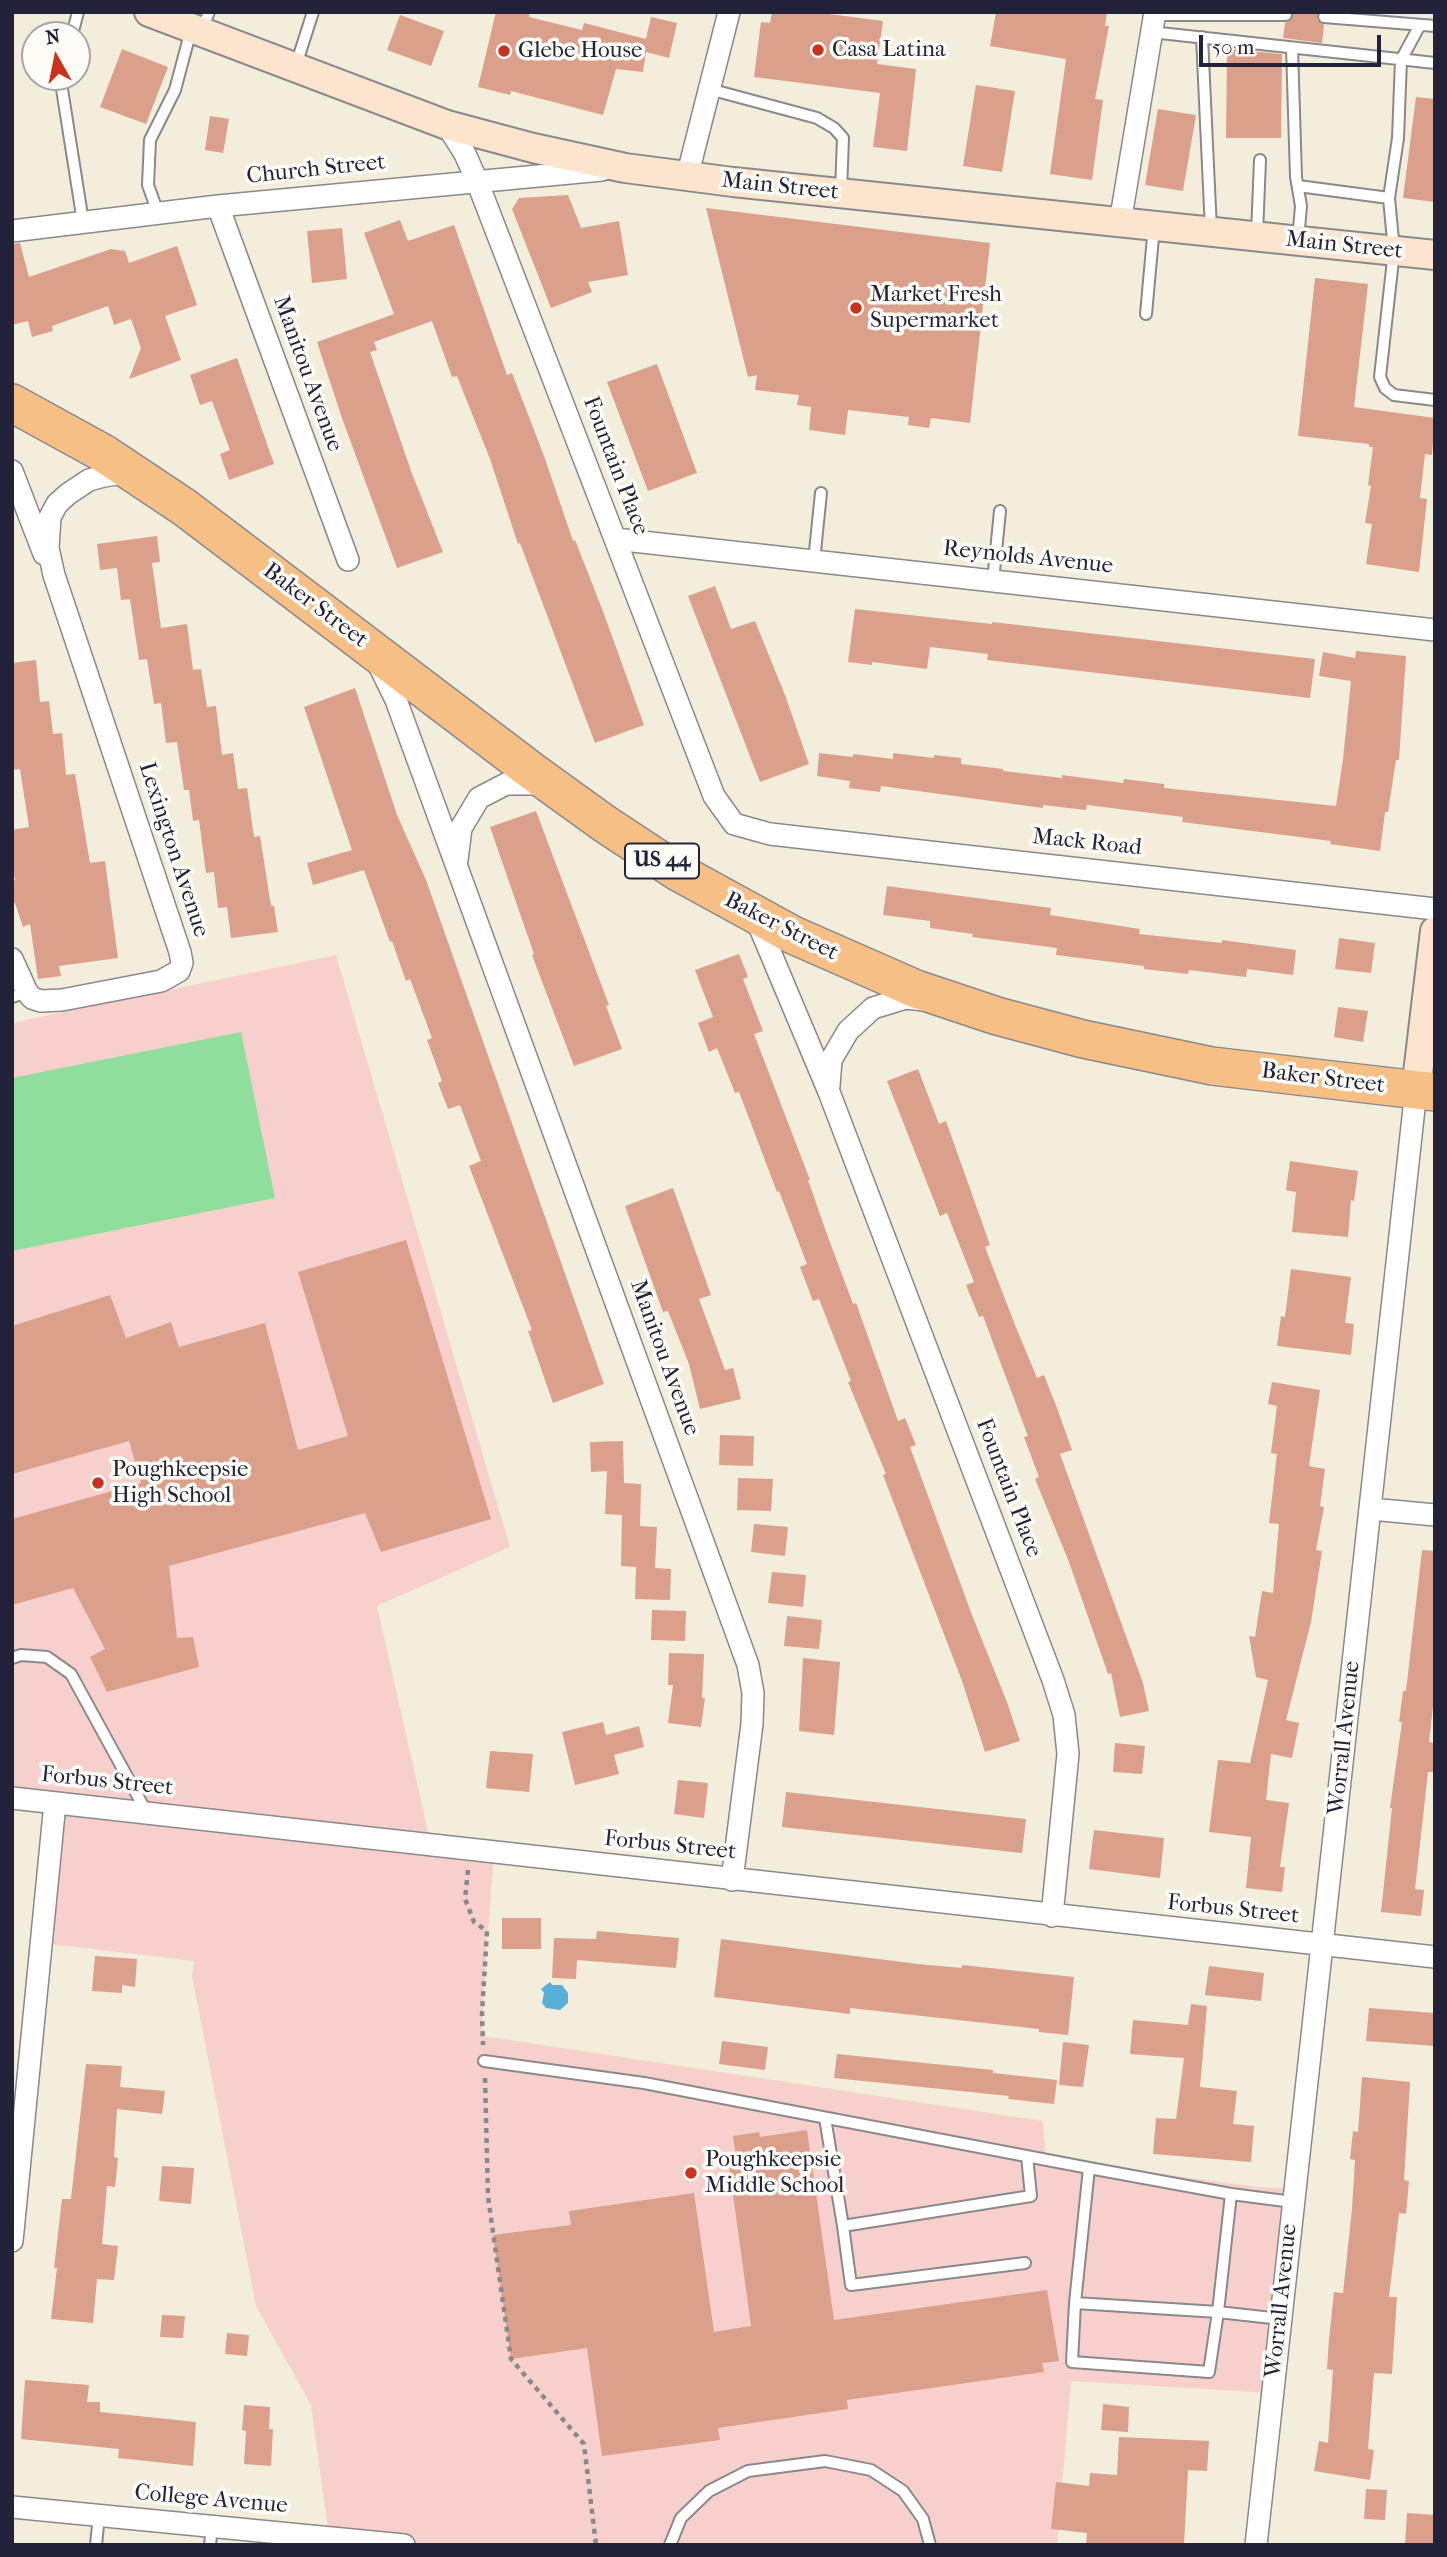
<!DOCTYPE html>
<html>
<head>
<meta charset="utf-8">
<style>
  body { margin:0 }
  #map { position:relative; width:1447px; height:2557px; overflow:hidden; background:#f3eedb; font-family:"IM FELL French Canon",serif }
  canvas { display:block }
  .frame { position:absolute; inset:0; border:14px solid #22223b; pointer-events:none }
  .north { position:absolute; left:21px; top:21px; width:70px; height:70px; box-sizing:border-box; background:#fdfcf7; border:2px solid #a5a5ac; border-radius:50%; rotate:351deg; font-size:19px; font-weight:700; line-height:28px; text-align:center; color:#22223b }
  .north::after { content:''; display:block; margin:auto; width:24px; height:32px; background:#c8321e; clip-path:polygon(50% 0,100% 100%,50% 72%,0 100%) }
  .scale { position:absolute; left:1199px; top:35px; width:182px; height:32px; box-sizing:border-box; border:4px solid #22223b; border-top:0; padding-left:9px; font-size:21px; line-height:24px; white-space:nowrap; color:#22223b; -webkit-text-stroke:5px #fdfcf7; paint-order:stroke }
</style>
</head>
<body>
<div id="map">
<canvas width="1447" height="2557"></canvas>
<div class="frame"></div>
<div class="north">N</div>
<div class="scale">50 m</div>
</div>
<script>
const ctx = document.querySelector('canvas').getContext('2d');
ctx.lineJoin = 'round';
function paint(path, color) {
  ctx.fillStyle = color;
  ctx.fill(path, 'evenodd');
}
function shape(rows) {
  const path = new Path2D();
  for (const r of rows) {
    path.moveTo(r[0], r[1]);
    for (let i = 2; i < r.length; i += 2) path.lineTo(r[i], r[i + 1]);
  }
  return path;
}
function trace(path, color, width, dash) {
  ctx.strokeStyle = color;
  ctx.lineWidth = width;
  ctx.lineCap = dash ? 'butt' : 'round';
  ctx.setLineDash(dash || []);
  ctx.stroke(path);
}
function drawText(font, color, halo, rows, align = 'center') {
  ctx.font = font + ' "IM FELL French Canon",serif';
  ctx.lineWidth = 7;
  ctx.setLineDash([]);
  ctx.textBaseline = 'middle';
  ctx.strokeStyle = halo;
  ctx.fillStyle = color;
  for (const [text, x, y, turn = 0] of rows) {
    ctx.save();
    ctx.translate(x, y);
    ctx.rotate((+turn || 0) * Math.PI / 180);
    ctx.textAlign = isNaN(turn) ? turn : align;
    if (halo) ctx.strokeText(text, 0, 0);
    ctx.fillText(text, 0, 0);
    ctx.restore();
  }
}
paint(shape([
  [336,955,510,1547,377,1606,431,1845,494,1853,482,2014,483,2036,1043,2121,1046,2159,1259,2187,1294,2189,1273,2393,1071,2381,1057,2545,404,2545,329,2537,311,2405,256,2306,192,1976,194,1961,41,1943,55,1804,12,1799,12,1023]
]), '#f7d0ce');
paint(shape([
  [241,1032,275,1198,12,1251,12,1078]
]), '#8fde9d');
paint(shape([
  [550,1982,552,1985,562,1985,568,1993,568,2003,560,2010,546,2008,542,2003,544,1993,541,1989]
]), '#5aafd6');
paint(shape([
  [496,12,530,12,529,17,582,30,584,23,646,39,651,17,677,23,669,58,646,52,643,72,616,69,603,115,511,91,510,95,478,87],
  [772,12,814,12,883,21,877,64,916,69,907,151,873,147,880,93,754,77,761,22,770,23],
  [996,12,1107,12,1105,26,1109,26,1095,99,1103,100,1092,180,1050,174,1066,59,990,46],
  [1293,12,1318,12,1317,20,1324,25,1322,43,1283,38,1285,23,1292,19],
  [400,15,444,31,431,66,387,50],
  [122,49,168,67,146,124,100,107],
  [1227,49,1282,54,1281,138,1226,138],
  [976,85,1015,91,1002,172,963,166],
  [1416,97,1435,99,1435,202,1403,198],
  [1158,109,1196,115,1183,191,1145,185],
  [210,116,229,119,223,153,205,150],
  [568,195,581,228,619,221,628,275,588,282,592,292,551,308,512,209,519,198],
  [706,208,990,243,970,423,931,418,929,428,908,425,909,417,848,410,845,435,809,430,811,407,797,405,799,395,755,390,757,375,748,377],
  [400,220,408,241,454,225,507,375,512,373,544,456,573,541,575,540,604,614,644,725,595,743,520,543,518,544,490,459,457,376,452,377,432,321,374,342,377,350,370,352,411,471,443,552,397,568,342,418,317,342,394,314,364,233],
  [342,228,347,279,312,283,307,231],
  [20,243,29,277,111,249,125,251,129,263,177,246,197,305,165,316,181,360,129,379,141,348,131,319,114,325,108,306,52,326,53,331,32,337,28,321,12,325,12,244],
  [1315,278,1368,284,1354,407,1435,418,1432,455,1425,454,1420,498,1427,499,1419,572,1366,564,1372,524,1365,523,1371,486,1368,485,1373,447,1369,447,1369,444,1298,436],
  [237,358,274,464,229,480,220,454,230,450,212,401,200,405,190,375],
  [657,364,697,473,648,491,607,382],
  [157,536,160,562,152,563,161,628,187,624,193,670,201,669,207,707,216,706,222,755,233,753,238,789,247,788,254,837,260,836,271,906,274,906,278,932,231,938,227,907,218,908,214,872,206,873,199,820,193,821,189,790,184,790,177,742,166,743,161,703,154,704,147,659,139,660,130,599,121,600,117,568,100,570,97,544],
  [715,586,731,629,755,621,785,695,809,764,760,782,688,596],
  [855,609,992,624,992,622,1315,659,1310,698,987,660,988,654,930,647,927,669,872,662,872,665,848,662],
  [1356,651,1406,656,1399,760,1396,760,1388,812,1385,812,1380,851,1330,844,1331,841,1182,822,1183,817,1087,805,1086,810,1043,805,1043,808,881,786,880,792,849,788,850,781,817,776,819,753,853,757,853,754,893,759,893,753,934,758,934,755,961,758,961,764,1003,769,1003,771,1062,778,1062,775,1123,783,1124,779,1164,784,1164,788,1336,806,1343,759,1351,681,1319,676,1323,652,1355,658],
  [36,660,40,702,49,701,53,734,62,733,66,775,75,774,90,863,105,861,118,958,59,966,61,976,38,979,30,924,23,927,15,903,12,904,12,881,15,880,12,864,12,830,29,827,20,769,12,770,12,663],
  [355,688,397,815,426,880,604,1384,553,1403,528,1331,532,1330,469,1166,481,1161,460,1105,448,1109,438,1083,442,1081,427,1040,432,1038,410,979,406,981,392,941,390,942,364,870,313,885,307,863,352,850,304,707],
  [536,811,609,1005,606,1006,622,1049,574,1066,532,955,534,954,490,827],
  [887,886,1051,908,1050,915,1140,929,1139,934,1222,943,1222,940,1296,950,1293,975,1247,969,1246,977,1189,970,1188,974,1144,969,1144,966,1056,955,1057,948,972,937,973,934,930,928,930,921,883,915],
  [1339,938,1375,943,1371,973,1335,969],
  [739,954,748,977,743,979,763,1031,754,1034,810,1180,808,1180,828,1237,853,1304,856,1303,898,1421,905,1418,916,1445,910,1447,972,1615,1007,1702,1020,1741,985,1752,962,1681,883,1475,886,1474,848,1382,851,1381,819,1299,813,1301,800,1267,807,1264,779,1191,777,1192,739,1092,735,1093,717,1048,709,1052,698,1023,713,1017,695,970],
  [1338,1007,1368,1011,1363,1042,1334,1037],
  [918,1069,939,1124,946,1121,990,1245,985,1247,1015,1325,1037,1378,1044,1375,1057,1408,1072,1450,1060,1454,1143,1683,1149,1711,1120,1717,1111,1673,1108,1674,1069,1562,1035,1479,1039,1477,1024,1437,1028,1436,983,1316,979,1317,966,1285,974,1282,947,1213,940,1216,887,1081],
  [1290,1161,1358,1171,1354,1201,1351,1200,1348,1237,1292,1232,1296,1192,1286,1190],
  [673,1188,711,1295,699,1299,725,1370,733,1368,741,1399,700,1409,689,1364,668,1311,663,1312,625,1206],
  [406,1240,491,1519,381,1552,365,1513,169,1566,177,1638,193,1637,199,1667,107,1692,90,1657,105,1649,73,1588,12,1605,12,1519,141,1483,129,1441,12,1474,12,1326,110,1295,126,1338,171,1322,179,1347,265,1323,298,1450,348,1436,298,1272],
  [1291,1269,1351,1277,1345,1323,1354,1324,1351,1355,1277,1346,1281,1316,1285,1317],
  [1272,1382,1320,1390,1309,1466,1325,1469,1320,1506,1324,1507,1316,1550,1322,1551,1311,1622,1286,1720,1299,1723,1292,1758,1271,1754,1266,1800,1289,1803,1280,1867,1285,1867,1282,1892,1246,1888,1251,1837,1209,1832,1218,1760,1250,1763,1268,1680,1256,1677,1249,1636,1255,1637,1262,1591,1273,1593,1279,1524,1269,1523,1277,1454,1271,1453,1277,1406,1268,1404],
  [720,1435,754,1436,753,1466,719,1465],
  [623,1441,624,1483,641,1484,640,1526,657,1527,655,1568,671,1569,670,1600,635,1599,636,1567,621,1566,622,1515,605,1514,607,1471,591,1472,590,1442],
  [738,1478,773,1479,771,1511,737,1510],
  [754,1524,788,1527,785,1556,751,1552],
  [1422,1550,1435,1551,1435,1688,1429,1742,1435,1743,1435,1772,1428,1772,1415,1889,1424,1890,1421,1916,1381,1912,1392,1808,1390,1808,1402,1722,1399,1722,1403,1691,1406,1691],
  [772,1572,806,1575,803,1607,768,1603],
  [652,1610,686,1611,685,1641,651,1640],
  [787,1616,822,1620,819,1649,784,1646],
  [669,1653,704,1654,702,1698,705,1698,701,1727,668,1723,673,1685,668,1685],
  [803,1658,840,1662,834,1735,799,1731],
  [603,1722,606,1735,639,1726,644,1747,614,1755,619,1774,575,1785,562,1732],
  [1115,1743,1145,1746,1142,1774,1113,1772],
  [490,1751,533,1754,529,1792,486,1788],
  [678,1780,708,1783,704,1818,674,1814],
  [786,1792,1026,1819,1022,1853,782,1827],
  [1094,1830,1164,1838,1160,1878,1089,1869],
  [502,1918,541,1918,541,1949,502,1949],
  [597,1931,679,1938,676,1968,577,1960,576,1979,552,1978,554,1938,596,1939],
  [721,1939,918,1964,962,1968,962,1965,1074,1977,1068,2035,1039,2032,1039,2029,850,2008,850,2014,714,1997],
  [95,1956,137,1959,135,1987,122,1985,122,1993,92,1991],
  [1209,1966,1264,1973,1261,2001,1205,1995],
  [1191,2004,1207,2006,1200,2087,1237,2091,1233,2124,1254,2126,1251,2162,1153,2154,1156,2118,1176,2119,1184,2058,1130,2054,1133,2020,1188,2025],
  [1369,2008,1435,2013,1435,2046,1366,2041],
  [722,2041,768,2047,765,2070,719,2064],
  [1063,2042,1089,2045,1083,2087,1059,2085],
  [837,2054,993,2070,993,2073,1057,2080,1054,2104,1008,2099,1009,2096,834,2078],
  [86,2064,122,2066,120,2087,165,2091,162,2114,117,2109,114,2157,118,2158,115,2187,107,2186,102,2244,118,2246,114,2280,97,2279,93,2323,51,2319,57,2268,54,2268,62,2199,71,2199],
  [1362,2077,1410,2082,1404,2180,1409,2181,1406,2214,1399,2213,1389,2297,1397,2297,1392,2374,1374,2373,1368,2449,1374,2450,1370,2480,1314,2471,1319,2441,1328,2443,1333,2370,1327,2369,1329,2339,1334,2292,1343,2293,1352,2209,1355,2160,1350,2159,1353,2131,1358,2132],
  [807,2130,834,2320,1047,2290,1059,2361,1042,2363,1044,2372,847,2400,848,2409,718,2428,720,2440,602,2456,587,2348,511,2359,493,2235,571,2225,569,2211,694,2193,714,2332,751,2326,728,2158,736,2157,733,2136,759,2132,760,2137],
  [162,2166,194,2168,191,2204,159,2201],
  [162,2315,185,2316,183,2338,160,2337],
  [227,2333,249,2335,247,2356,225,2354],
  [25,2380,89,2385,87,2402,100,2402,100,2412,196,2422,193,2466,118,2458,119,2449,21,2439],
  [1103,2404,1129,2407,1128,2432,1101,2430],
  [244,2405,270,2407,269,2429,273,2429,271,2466,244,2464,246,2431,242,2430],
  [1119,2437,1209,2441,1207,2471,1188,2470,1184,2545,1086,2544,1087,2533,1051,2529,1056,2482,1089,2486,1090,2473,1117,2475],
  [1366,2489,1387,2490,1385,2520,1364,2519],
  [1407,2513,1435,2515,1435,2545,1405,2545]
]), '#dba08b');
const lane = shape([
  [1154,15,1286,15],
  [1324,17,1435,26],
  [1420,25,1401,60,1398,138,1389,198,1394,251,1380,377,1385,388,1394,395,1435,400],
  [201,32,209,12],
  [1151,32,1435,63],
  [72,35,78,12],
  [1202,37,1211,230],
  [1292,48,1296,177,1301,206,1298,240],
  [296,65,313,12],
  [64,77,62,89,83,222],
  [709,89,817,118,834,128,843,138,841,191],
  [1298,186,1389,198],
  [158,213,148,185,150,140,175,90,191,30],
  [1257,234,1260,160],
  [1146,314,1154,226],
  [814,561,821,493],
  [993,581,1000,511],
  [12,997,27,992],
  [12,1658,21,1655,47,1657,71,1674,147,1813],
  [484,2061,644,2083,1089,2168],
  [825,2118,843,2226,1031,2196,1027,2156],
  [1231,2194,1293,2202],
  [843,2226,851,2285,1025,2263],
  [1075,2303,1072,2362,1209,2372,1218,2312,1231,2194,1089,2168,1075,2303,1218,2312,1281,2319],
  [96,2545,99,2515],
  [210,2545,212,2526],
  [670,2545,681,2518,709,2491,748,2471,825,2461,871,2470,903,2491,923,2519,930,2545]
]);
const street = shape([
  [447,125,465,154,477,181,714,796,734,824,770,834,1435,909],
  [687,177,729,12],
  [218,206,348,560],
  [1120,223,1155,12],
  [12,231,218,206,602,170],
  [12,471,44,554],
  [615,539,1435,630],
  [376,659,396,700,748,1665,753,1693,752,1724,732,1880],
  [457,860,461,828,479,798,506,784,535,784,543,787],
  [755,916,829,1092,1053,1680,1064,1715,1068,1754,1052,1916],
  [12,959,27,992,32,998,41,1001,62,1000,161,981,179,971,182,963,180,952,54,575,48,548,50,517,57,504,68,494,89,480,104,476,117,474,133,475],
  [829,1086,831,1060,848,1031,873,1008,906,998,924,1000],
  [1371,1509,1435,1515],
  [12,1798,1435,1957],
  [12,2241,55,1803],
  [12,2507,404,2545],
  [1256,2545,1416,1090]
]);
const secondary = shape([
  [149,12,447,125,533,148,625,168,733,182,1435,255],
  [1416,1090,1435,931]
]);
const highway = shape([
  [12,403,103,453,184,507,533,772,605,824,678,872,793,935,916,989,997,1016,1083,1039,1212,1066,1435,1092]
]);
trace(lane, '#8a888b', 14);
trace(street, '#8a888b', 24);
trace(secondary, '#8a888b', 32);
trace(highway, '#8a888b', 40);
trace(shape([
  [468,1870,465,1899,474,1922,487,1931,482,2014,483,2045],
  [485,2078,488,2197,511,2359,584,2444,596,2545]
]), '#8a888b', 4.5, [5, 5]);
trace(lane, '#fff', 10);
trace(street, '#fff', 21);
trace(secondary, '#fbe5cf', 28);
trace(highway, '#f5bf86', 37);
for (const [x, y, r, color] of [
  [818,50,7,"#c8321e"],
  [504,51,7,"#c8321e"],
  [856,308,7,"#c8321e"],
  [98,1483,7,"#c8321e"],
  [691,2173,7,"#c8321e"]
]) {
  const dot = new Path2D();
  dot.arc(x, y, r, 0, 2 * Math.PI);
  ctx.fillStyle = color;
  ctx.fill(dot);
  trace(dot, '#fdfcf7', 2.5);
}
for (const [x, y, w] of [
  [662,861,74]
]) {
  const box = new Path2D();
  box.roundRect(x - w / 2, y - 17.5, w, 35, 5);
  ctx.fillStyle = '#fdfcf7';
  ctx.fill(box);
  trace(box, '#22223b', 2);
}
drawText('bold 21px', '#22223b', null, [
  ["US 44",662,861]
]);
drawText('23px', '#22223b', '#fdfcf7', [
  ["Casa Latina",832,50],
  ["Glebe House",518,51],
  ["Market Fresh",870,295],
  ["Supermarket",870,321],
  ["Poughkeepsie",112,1470],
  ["High School",112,1496],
  ["Poughkeepsie",705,2160],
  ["Middle School",705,2186]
], 'left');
drawText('23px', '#22223b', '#fdfcf7', [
  ["Church Street",316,170,-6],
  ["Main Street",780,187,6],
  ["Main Street",1344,246,6],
  ["Manitou Avenue",307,374,70],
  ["Fountain Place",615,466,69],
  ["Reynolds Avenue",1028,558,6],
  ["Baker Street",315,606,37],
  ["Mack Road",1087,843,6],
  ["Lexington Avenue",173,850,72],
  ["Baker Street",781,927,27],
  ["Baker Street",1323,1079,7],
  ["Manitou Avenue",664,1358,70],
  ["Fountain Place",1008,1488,69],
  ["Worrall Avenue",1345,1738,-84],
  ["Forbus Street",107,1782,6],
  ["Forbus Street",670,1846,6],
  ["Forbus Street",1233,1910,6],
  ["Worrall Avenue",1282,2301,-84],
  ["College Avenue",211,2500,5]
]);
</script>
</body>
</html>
